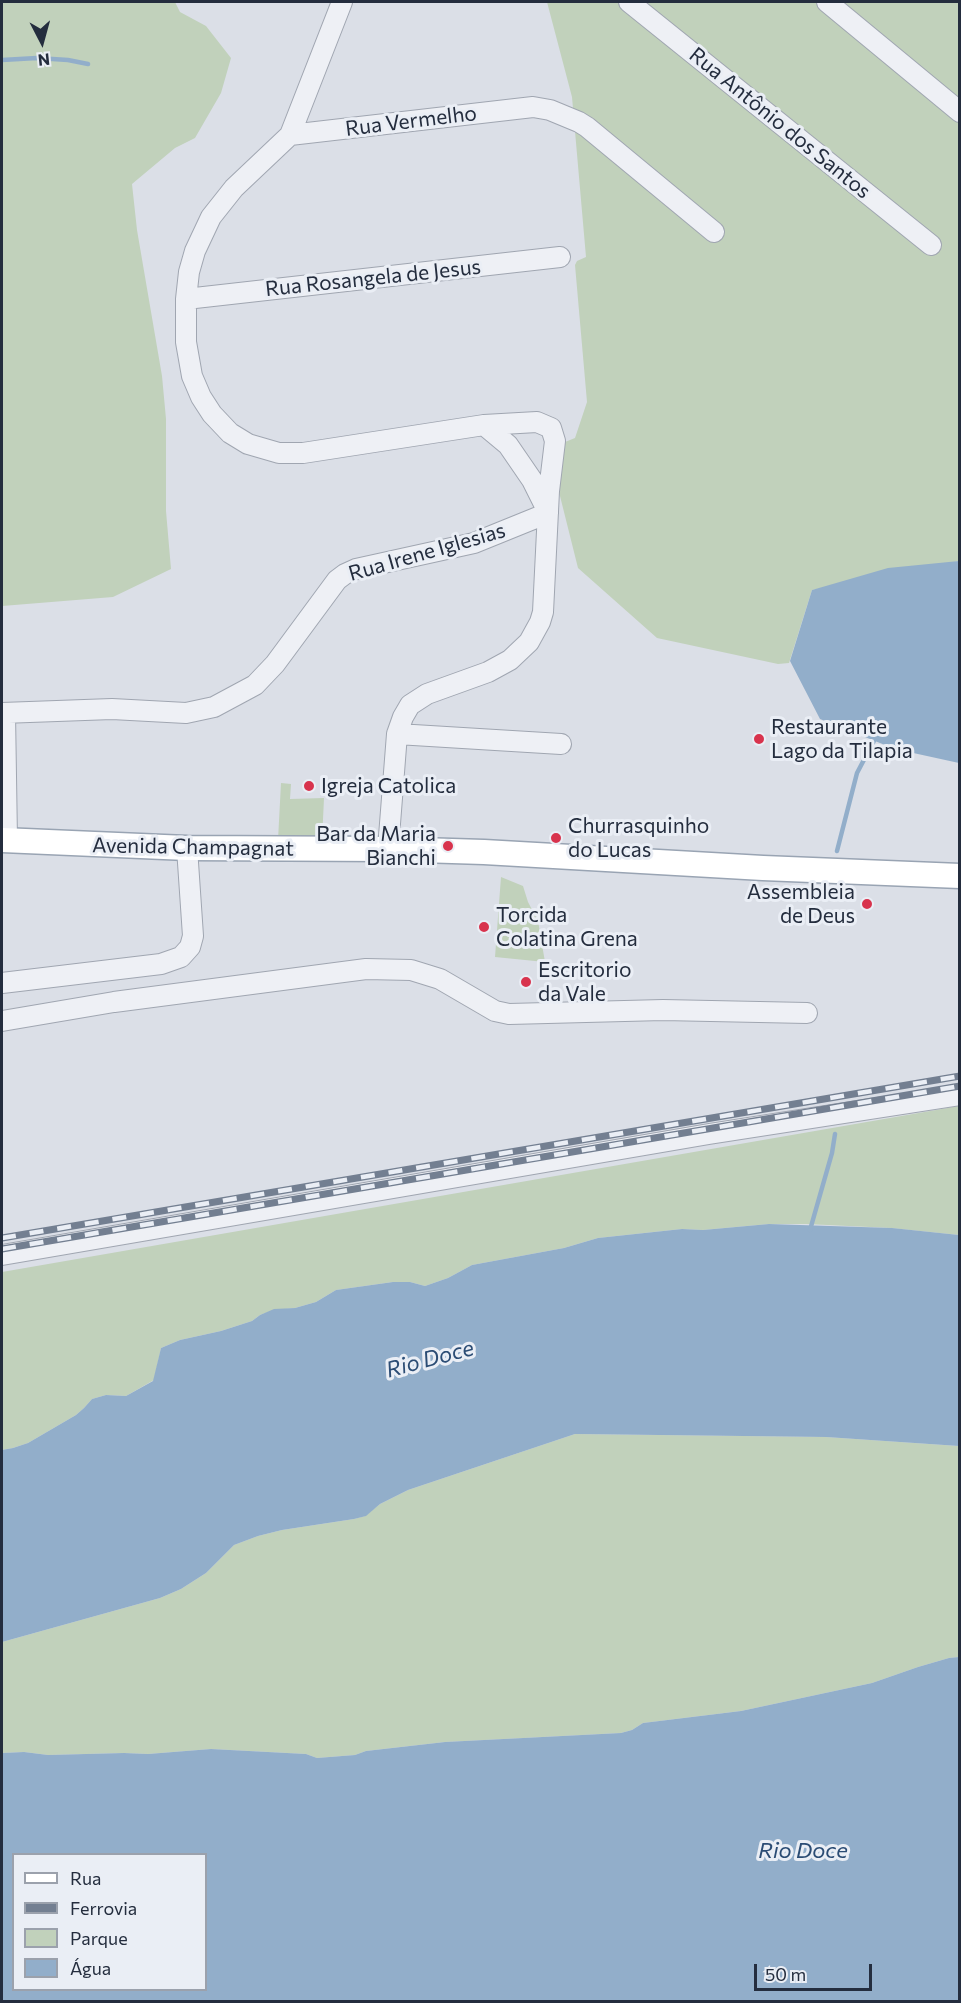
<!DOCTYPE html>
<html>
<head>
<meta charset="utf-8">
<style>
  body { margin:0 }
  #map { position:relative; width:961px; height:2003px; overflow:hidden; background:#dbdfe7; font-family:Commissioner,sans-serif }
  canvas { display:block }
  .frame { position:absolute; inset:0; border:3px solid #242d3e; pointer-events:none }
  .legend { position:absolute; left:12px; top:1853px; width:195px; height:138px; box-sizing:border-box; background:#eaeef5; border:2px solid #9ba1ac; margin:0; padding:8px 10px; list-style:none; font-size:18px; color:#242d3e }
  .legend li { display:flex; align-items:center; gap:12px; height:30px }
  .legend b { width:30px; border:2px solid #9ba1ac }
  .north { position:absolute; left:12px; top:12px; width:60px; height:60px; -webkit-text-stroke:4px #eaeef5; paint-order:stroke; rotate:174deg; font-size:16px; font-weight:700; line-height:24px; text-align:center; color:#242d3e }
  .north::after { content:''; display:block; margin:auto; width:21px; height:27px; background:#242d3e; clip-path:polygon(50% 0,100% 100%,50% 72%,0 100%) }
  .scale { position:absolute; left:754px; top:1964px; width:118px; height:27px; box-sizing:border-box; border:3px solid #242d3e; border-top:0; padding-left:8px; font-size:18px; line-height:21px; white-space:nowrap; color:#242d3e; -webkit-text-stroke:4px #eaeef5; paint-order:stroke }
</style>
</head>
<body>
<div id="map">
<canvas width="961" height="2003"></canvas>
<div class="frame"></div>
<ul class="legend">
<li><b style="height:8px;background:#fff"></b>Rua</li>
<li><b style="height:8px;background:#737f91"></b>Ferrovia</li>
<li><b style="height:16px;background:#c1d1bb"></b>Parque</li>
<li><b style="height:16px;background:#92aeca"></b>Água</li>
</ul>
<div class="north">N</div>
<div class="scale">50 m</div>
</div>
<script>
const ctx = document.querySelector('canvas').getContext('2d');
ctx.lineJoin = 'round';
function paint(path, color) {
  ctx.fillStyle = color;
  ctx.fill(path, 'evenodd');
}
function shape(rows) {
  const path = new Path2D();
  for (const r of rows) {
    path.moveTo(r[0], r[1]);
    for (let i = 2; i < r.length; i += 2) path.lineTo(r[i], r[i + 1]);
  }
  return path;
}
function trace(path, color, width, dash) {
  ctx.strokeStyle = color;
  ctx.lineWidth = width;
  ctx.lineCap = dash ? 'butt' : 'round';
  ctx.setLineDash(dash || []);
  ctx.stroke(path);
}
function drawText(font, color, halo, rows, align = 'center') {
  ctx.font = font + ' Commissioner,sans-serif';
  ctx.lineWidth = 6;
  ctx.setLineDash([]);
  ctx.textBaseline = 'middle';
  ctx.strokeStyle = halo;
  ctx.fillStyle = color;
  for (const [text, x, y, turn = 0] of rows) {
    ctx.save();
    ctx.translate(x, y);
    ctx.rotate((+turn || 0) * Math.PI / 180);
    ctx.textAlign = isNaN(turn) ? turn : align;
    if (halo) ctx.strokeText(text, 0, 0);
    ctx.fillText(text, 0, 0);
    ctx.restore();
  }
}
paint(shape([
  [2,2,175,2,180,12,206,26,231,58,221,93,195,138,175,148,132,184,137,230,162,376,166,419,166,511,171,569,113,597,2,606],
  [547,2,959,2,959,561,812,590,789,663,778,664,657,638,578,568,549,452,550,448,575,438,587,402,575,265,577,261,586,257,572,97],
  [281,783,291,784,290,799,324,798,322,841,278,840],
  [501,877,523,886,528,902,538,921,545,962,495,957],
  [959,1106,959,1235,891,1228,806,1224,769,1224,703,1230,682,1229,598,1238,564,1248,472,1265,448,1278,425,1286,410,1282,393,1282,336,1290,316,1302,295,1308,274,1310,260,1315,252,1321,221,1331,180,1340,161,1348,154,1380,126,1396,106,1395,92,1399,84,1408,76,1415,28,1443,13,1448,2,1450,2,1272],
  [575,1434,826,1437,959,1446,959,1657,949,1658,918,1667,872,1683,741,1711,643,1723,632,1730,621,1733,445,1742,366,1751,355,1755,317,1758,306,1754,211,1749,148,1754,124,1753,48,1755,24,1752,2,1753,2,1642,160,1598,181,1589,206,1573,234,1545,258,1536,282,1530,354,1519,365,1516,380,1504,408,1490]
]), '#c1d1bb');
paint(shape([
  [959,561,959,763,895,749,820,719,790,661,812,590,888,568],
  [769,1224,892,1228,959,1235,959,1446,826,1437,575,1434,408,1490,380,1504,366,1516,354,1519,282,1530,258,1536,234,1545,206,1573,181,1589,160,1598,2,1642,2,1450,13,1448,28,1443,76,1415,84,1408,92,1399,106,1395,126,1396,153,1381,161,1348,180,1340,221,1331,252,1321,260,1315,274,1309,295,1308,316,1302,336,1290,393,1282,410,1282,425,1286,448,1278,472,1265,564,1248,598,1238,682,1229,703,1230],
  [959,1657,959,2001,2,2001,2,1753,24,1752,48,1755,124,1753,148,1754,211,1749,306,1754,317,1758,355,1755,366,1751,445,1742,621,1733,632,1730,643,1723,741,1711,872,1683,918,1667,949,1658],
  [14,1854,206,1854,206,1990,14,1990]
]), '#92aeca');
trace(shape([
  [2,60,37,58,68,60,88,64],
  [837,851,857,773,876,737],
  [810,1230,832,1153,835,1134]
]), '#92aeca', 4.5);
const minor = shape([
  [342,2,290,135,234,188,211,217,195,251,189,272,186,299,186,342,192,376,201,397,212,414,230,433,248,444,279,453,303,453,484,425,537,422,551,428,555,441,549,491,543,612,540,622,529,642,510,660,488,672,427,694,410,705,403,717,397,734,388,849],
  [629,2,931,245],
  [827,2,960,112],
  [290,135,533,107,550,110,579,122,587,127,714,232],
  [186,299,560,257],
  [484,425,508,445,532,480,547,510],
  [2,713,112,709,186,713,214,707,255,685,275,664,337,580,345,574,356,569,474,543,548,513],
  [5,713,7,840],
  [397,734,561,744],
  [2,983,161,964,181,957,190,947,193,936,187,848],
  [2,1021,114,1002,366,969,411,970,440,979,495,1011,509,1014,663,1010,807,1013],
  [2,1255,709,1134,960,1095]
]);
const major = shape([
  [2,840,187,848,388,849,484,852,763,868,960,876]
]);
trace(minor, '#a0a6b1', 22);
trace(major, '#99a4b3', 27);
trace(minor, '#eef0f5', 20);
trace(major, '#fff', 24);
const rail = shape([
  [2,1238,960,1076],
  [2,1249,960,1086]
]);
trace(rail, '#737f91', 7);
trace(rail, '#eaeef5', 4.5, [14]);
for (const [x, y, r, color] of [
  [759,739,6,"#d8334d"],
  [309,786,6,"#d8334d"],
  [556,838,6,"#d8334d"],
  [448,846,6,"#d8334d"],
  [867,904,6,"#d8334d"],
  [484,927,6,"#d8334d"],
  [526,982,6,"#d8334d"]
]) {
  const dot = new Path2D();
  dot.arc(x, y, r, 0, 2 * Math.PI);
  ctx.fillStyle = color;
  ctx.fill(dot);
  trace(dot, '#eaeef5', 2);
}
drawText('21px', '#242d3e', '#eaeef5', [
  ["Rua Vermelho",411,121,-7],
  ["Rua Antônio dos Santos",780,123,39],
  ["Rua Rosangela de Jesus",373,278,-6],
  ["Rua Irene Iglesias",427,552,-16],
  ["Avenida Champagnat",193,847,1]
]);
drawText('21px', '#242d3e', '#eaeef5', [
  ["Restaurante",771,727],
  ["Lago da Tilapia",771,751],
  ["Igreja Catolica",321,786],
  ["Churrasquinho",568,826],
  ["do Lucas",568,850],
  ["Bar da Maria",436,834,"right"],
  ["Bianchi",436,858,"right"],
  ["Assembleia",855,892,"right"],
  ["de Deus",855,916,"right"],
  ["Torcida",496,915],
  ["Colatina Grena",496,939],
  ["Escritorio",538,970],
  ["da Vale",538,994]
], 'left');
drawText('italic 22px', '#2b4c74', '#eaeef5', [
  ["Rio Doce",430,1359,-15],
  ["Rio Doce",803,1851]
]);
</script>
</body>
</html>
